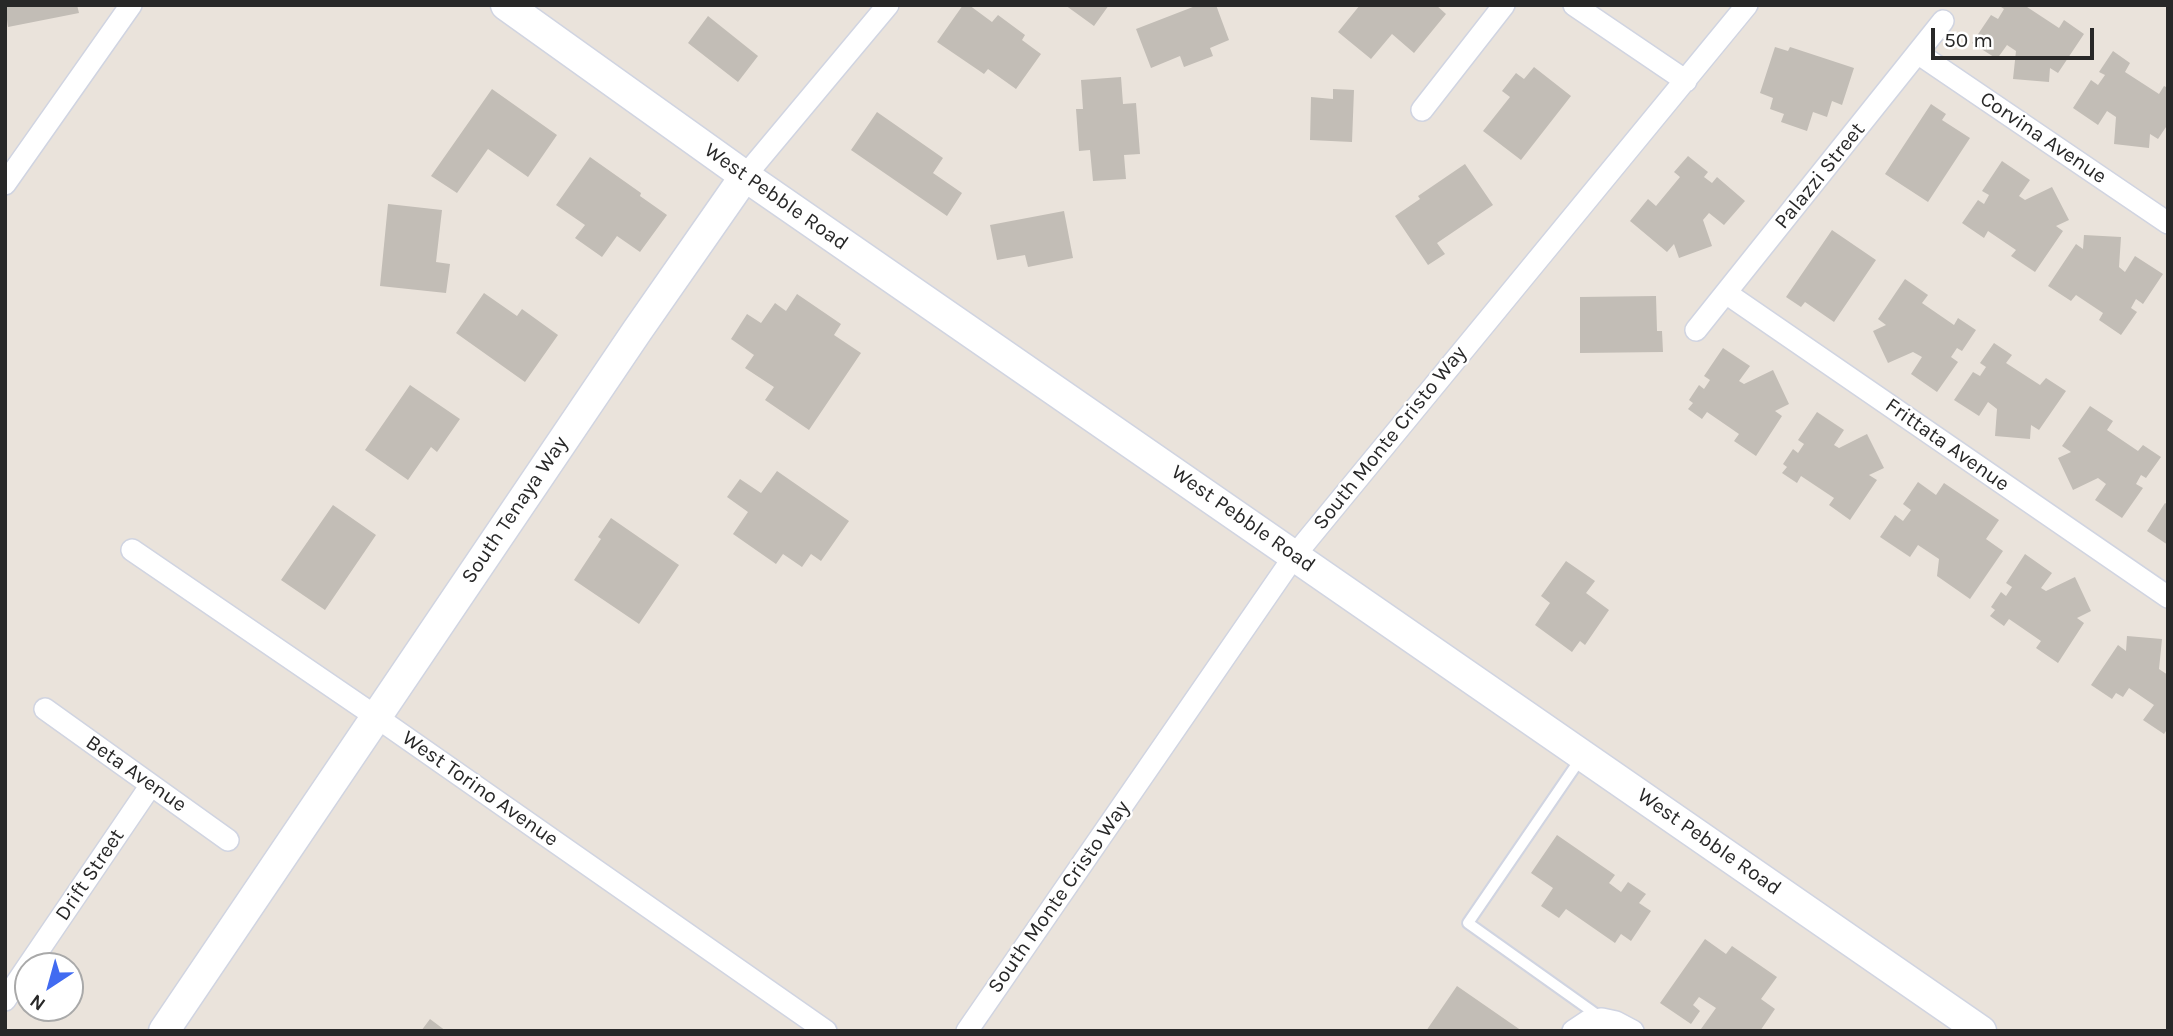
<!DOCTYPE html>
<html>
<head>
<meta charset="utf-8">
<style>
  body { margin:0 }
  #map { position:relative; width:2173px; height:1036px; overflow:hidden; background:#eae3db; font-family:Karla,sans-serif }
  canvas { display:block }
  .frame { position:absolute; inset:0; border:7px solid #282828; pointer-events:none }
  .north { position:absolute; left:14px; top:952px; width:70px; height:70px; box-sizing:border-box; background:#fff; border:2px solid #a9a9a9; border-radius:50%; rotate:216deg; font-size:19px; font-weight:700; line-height:28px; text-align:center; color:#282828 }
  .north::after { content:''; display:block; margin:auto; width:24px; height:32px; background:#416bf1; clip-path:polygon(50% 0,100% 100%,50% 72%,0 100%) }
  .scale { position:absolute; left:1931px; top:28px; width:163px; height:32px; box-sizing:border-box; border:4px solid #282828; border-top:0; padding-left:9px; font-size:21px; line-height:24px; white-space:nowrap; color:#282828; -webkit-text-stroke:5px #fff; paint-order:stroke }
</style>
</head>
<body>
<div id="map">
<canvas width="2173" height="1036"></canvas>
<div class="frame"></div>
<div class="north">N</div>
<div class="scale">50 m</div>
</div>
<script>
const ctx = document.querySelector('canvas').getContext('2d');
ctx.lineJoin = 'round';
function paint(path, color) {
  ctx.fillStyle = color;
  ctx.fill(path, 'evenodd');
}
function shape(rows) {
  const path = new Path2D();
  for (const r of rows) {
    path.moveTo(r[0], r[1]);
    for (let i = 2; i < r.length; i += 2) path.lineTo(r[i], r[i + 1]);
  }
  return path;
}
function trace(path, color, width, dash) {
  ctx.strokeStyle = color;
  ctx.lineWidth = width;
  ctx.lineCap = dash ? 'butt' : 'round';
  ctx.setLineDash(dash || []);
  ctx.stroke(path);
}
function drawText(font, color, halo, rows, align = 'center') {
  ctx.font = font + ' Karla,sans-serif';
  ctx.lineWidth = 5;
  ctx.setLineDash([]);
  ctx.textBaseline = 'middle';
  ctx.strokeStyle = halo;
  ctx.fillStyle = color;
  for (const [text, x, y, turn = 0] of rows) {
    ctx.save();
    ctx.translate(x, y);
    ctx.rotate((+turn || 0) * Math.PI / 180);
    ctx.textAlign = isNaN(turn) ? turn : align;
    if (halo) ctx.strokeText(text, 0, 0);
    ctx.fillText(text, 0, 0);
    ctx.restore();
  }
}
paint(shape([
  [5,5,77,5,79,13,8,27],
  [963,5,969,5,992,22,998,15,1025,35,1022,40,1041,54,1016,89,988,69,984,74,937,42],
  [1065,5,1109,5,1094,26],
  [1198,5,1216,5,1229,40,1210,48,1213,56,1184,67,1180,56,1151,68,1136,29],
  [1360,5,1436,5,1446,14,1414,53,1392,34,1371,59,1338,32],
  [1998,5,2024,5,2059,28,2064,20,2084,34,2058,73,2050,68,2049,82,2013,79,2016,51,2007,45,1997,59,1972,43,1991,15,1998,19,2004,9],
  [708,16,758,56,738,82,688,43],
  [1775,47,1788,51,1790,47,1854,68,1842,105,1832,101,1827,117,1813,112,1807,131,1781,122,1784,114,1770,109,1773,98,1760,93],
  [2113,51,2130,63,2125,72,2159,94,2164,86,2168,88,2168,124,2158,139,2150,134,2149,148,2114,144,2116,117,2107,111,2098,125,2073,108,2091,80,2098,85,2105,75,2099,72],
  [1534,67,1571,96,1521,160,1483,131,1510,97,1502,91,1516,73,1524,79],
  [1121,77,1123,104,1136,103,1140,154,1124,155,1126,179,1093,181,1090,150,1079,151,1076,109,1083,109,1081,80],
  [492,89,557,135,528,177,488,149,457,193,431,176],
  [1333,89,1354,90,1352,142,1310,140,1311,97,1333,99],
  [1931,104,1946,114,1942,120,1970,138,1928,202,1885,174],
  [877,112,943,158,933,173,962,193,947,216,851,150],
  [1688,156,1708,172,1704,177,1712,183,1717,177,1745,201,1724,225,1709,213,1703,220,1712,246,1679,258,1674,244,1667,252,1630,221,1648,199,1656,206,1680,177,1674,172],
  [590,157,641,193,640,196,667,215,640,252,617,236,602,257,575,238,585,225,556,205],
  [2002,161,2030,180,2019,196,2025,200,2052,187,2069,220,2056,226,2063,231,2035,272,2011,256,2016,250,1988,231,1984,238,1962,223,1978,200,1984,204,1989,195,1982,191],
  [1465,164,1493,205,1437,243,1445,254,1428,265,1395,216,1420,199,1418,196],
  [388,204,442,210,436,262,450,264,446,293,380,286],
  [1064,211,1073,258,1028,267,1025,255,997,260,990,225],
  [1832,230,1876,260,1834,322,1805,302,1801,307,1786,297],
  [2084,235,2121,237,2119,267,2125,272,2135,256,2163,274,2143,304,2136,299,2131,308,2137,312,2121,335,2099,320,2103,313,2076,295,2071,301,2048,286,2076,244,2083,249],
  [1905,279,1928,295,1922,303,1954,325,1958,318,1976,330,1962,351,1957,348,1951,357,1958,362,1937,392,1911,374,1922,357,1913,352,1888,363,1873,331,1886,325,1878,319],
  [484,293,517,316,522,309,558,335,525,382,456,333],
  [797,294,841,324,834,335,861,353,809,430,765,400,774,387,745,368,754,355,731,339,747,314,761,323,775,303,786,311],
  [1656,296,1657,331,1662,331,1663,352,1580,353,1580,297],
  [1994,343,2012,355,2006,363,2040,385,2046,378,2066,391,2039,430,2031,425,2030,439,1995,436,1997,409,1988,402,1979,416,1954,400,1973,372,1980,376,1986,367,1980,363],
  [1723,348,1750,366,1739,381,1744,384,1773,370,1789,404,1775,411,1782,416,1756,456,1734,441,1739,434,1707,412,1702,419,1688,409,1693,403,1689,400,1699,385,1704,389,1710,380,1704,376],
  [410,385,460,419,437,452,431,447,408,480,365,450],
  [2090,406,2113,421,2107,430,2138,451,2143,445,2161,457,2146,478,2141,475,2136,484,2143,488,2122,518,2095,500,2106,484,2098,478,2073,490,2058,458,2071,452,2062,446],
  [1817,412,1844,430,1834,445,1839,448,1867,434,1884,468,1869,475,1877,480,1850,520,1829,505,1834,498,1801,476,1797,483,1782,473,1787,467,1783,464,1793,449,1798,453,1804,444,1798,440],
  [777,471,849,521,821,561,811,554,802,567,783,554,776,564,733,534,748,512,727,497,740,479,761,493],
  [1918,482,1936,495,1944,483,1999,520,1986,539,2003,551,1970,599,1937,576,1939,559,1918,545,1910,557,1880,537,1895,515,1903,521,1911,510,1903,504],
  [2165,503,2168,505,2168,545,2147,531],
  [333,505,376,535,325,610,281,580],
  [611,518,679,565,639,624,574,580,601,539,598,537],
  [2025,554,2052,573,2041,588,2046,591,2075,577,2091,611,2077,618,2084,623,2058,663,2036,648,2041,641,2009,619,2004,626,1990,616,1995,610,1991,607,2001,592,2006,596,2012,587,2006,583],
  [1566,561,1595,581,1586,593,1609,610,1585,645,1580,641,1572,652,1535,625,1550,603,1541,596],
  [2127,636,2162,639,2159,669,2168,675,2168,728,2164,734,2143,720,2154,705,2129,688,2123,697,2116,693,2112,699,2091,685,2118,645,2126,651],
  [1557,835,1615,875,1609,883,1621,892,1628,882,1646,894,1639,903,1651,911,1631,941,1621,934,1615,943,1566,909,1559,918,1541,906,1553,888,1531,873],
  [1705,939,1726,954,1732,946,1777,977,1761,999,1775,1009,1760,1031,1704,1031,1701,1029,1716,1008,1699,997,1693,1005,1700,1011,1691,1024,1660,1003],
  [1457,986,1522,1031,1426,1031],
  [430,1019,446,1031,421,1031]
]), '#c2bdb6');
const lane = shape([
  [1581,758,1468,923,1600,1017]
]);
const street = shape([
  [1574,5,1686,81],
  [1919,54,2168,223],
  [1422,110,1504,5],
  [745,176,888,5],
  [5,184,131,5],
  [1726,293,2168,597],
  [1696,330,1943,21],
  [132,550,375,716,826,1031],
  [45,709,228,840],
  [28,966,151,785],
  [5,1000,28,966],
  [967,1031,1295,555,1747,5],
  [1573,1031,1588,1021,1602,1019,1616,1022,1633,1031]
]);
const secondary = shape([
  [506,5,745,176,1981,1031],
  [164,1031,637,331,745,176]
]);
trace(lane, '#d0d4e1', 14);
trace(street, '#d0d4e1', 24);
trace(secondary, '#d0d4e1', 33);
trace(lane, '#fff', 10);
trace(street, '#fff', 21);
trace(secondary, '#fff', 30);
drawText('21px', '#282828', '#fff', [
  ["Corvina Avenue",2043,138,34],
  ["Palazzi Street",1820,176,-51],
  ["West Pebble Road",776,197,35],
  ["South Monte Cristo Way",1390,438,-51],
  ["Frittata Avenue",1947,445,35],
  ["South Tenaya Way",515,510,-56],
  ["West Pebble Road",1243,519,35],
  ["Beta Avenue",136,774,35],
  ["West Torino Avenue",480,789,35],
  ["West Pebble Road",1709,842,35],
  ["Drift Street",90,875,-56],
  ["South Monte Cristo Way",1059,897,-55]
]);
</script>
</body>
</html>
